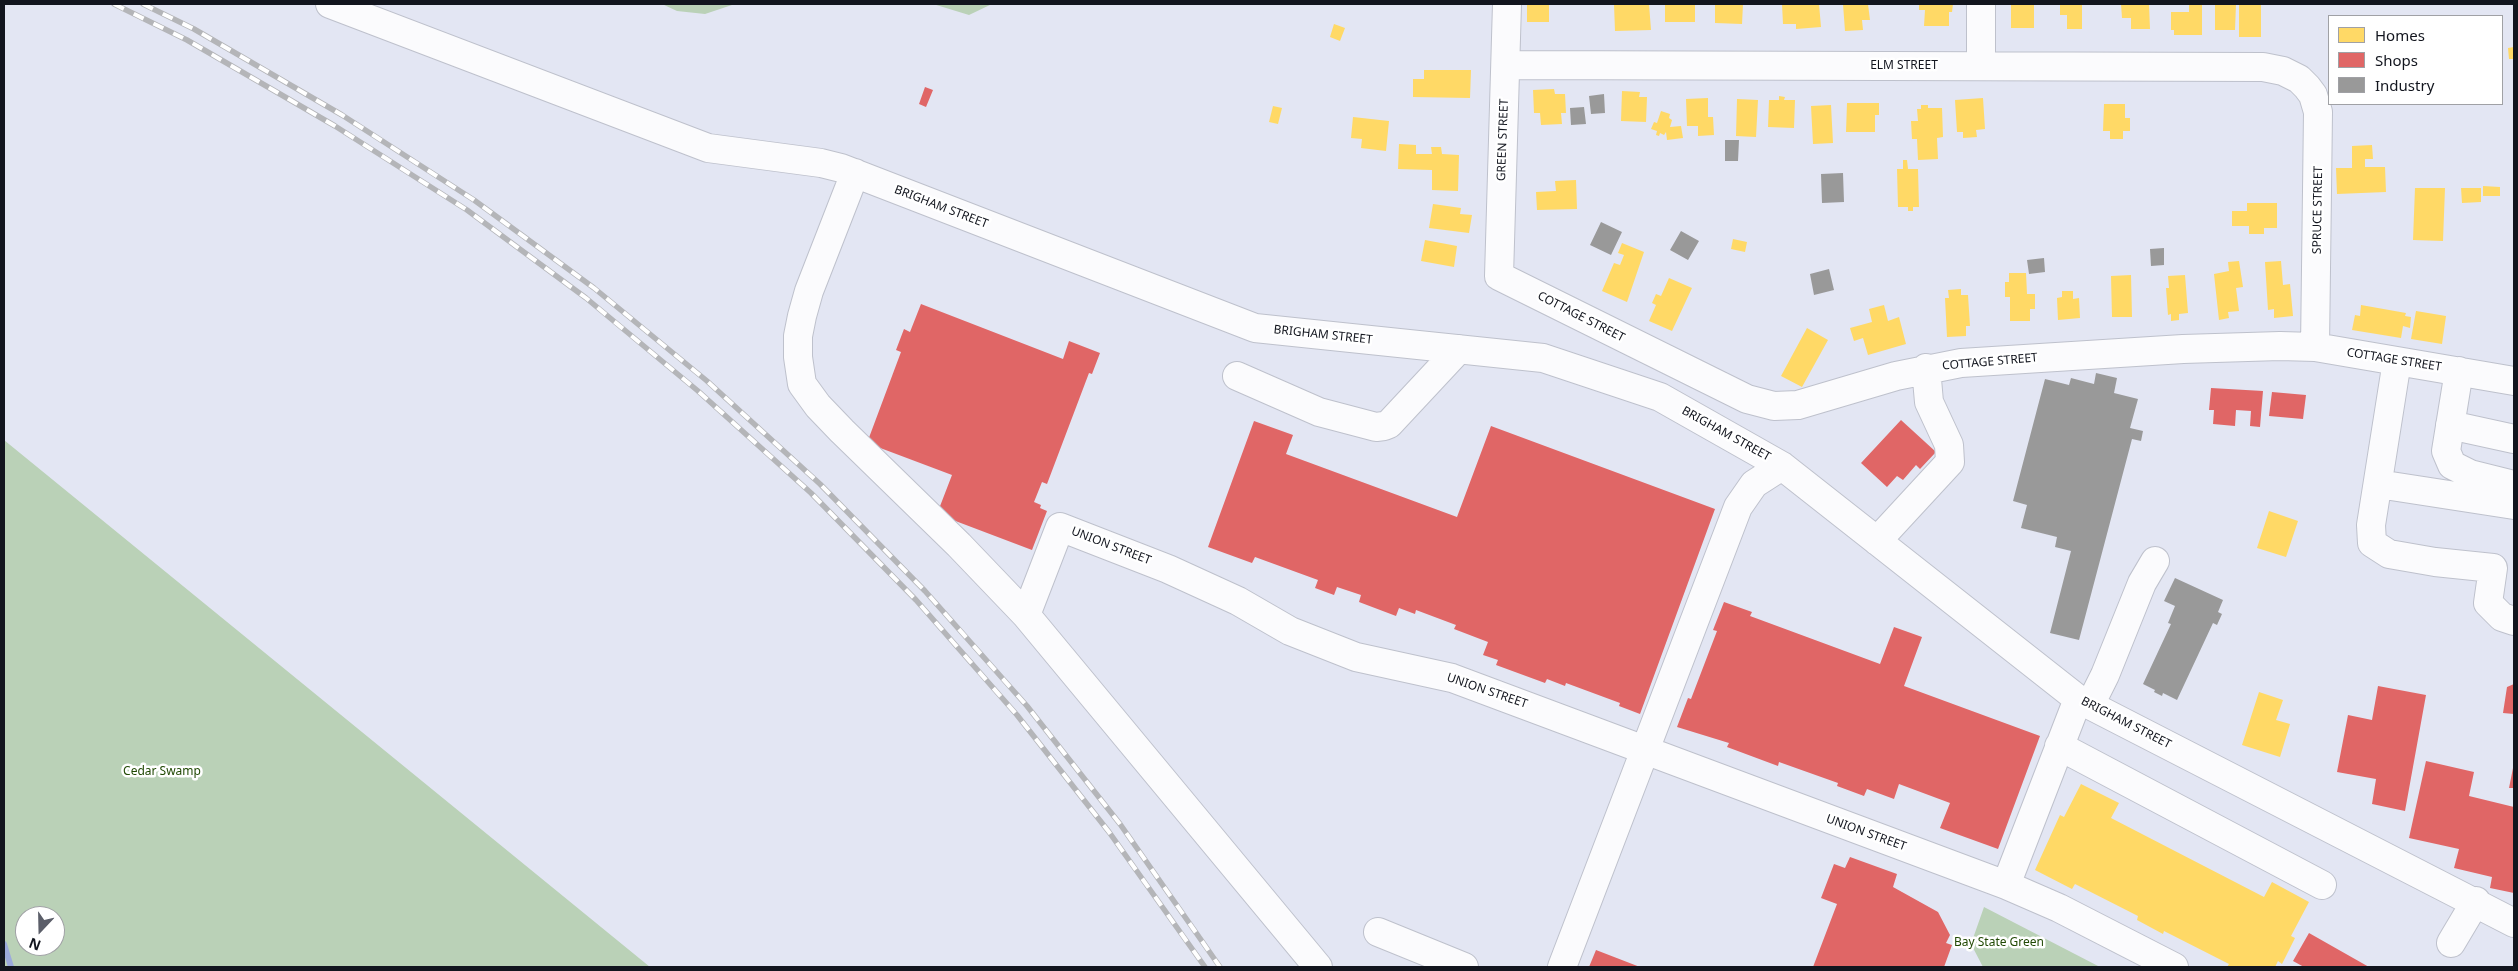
<!DOCTYPE html>
<html>
<head>
<meta charset="utf-8">
<style>
  body { margin:0 }
  #map { position:relative; width:2518px; height:971px; overflow:hidden; background:#e3e6f3; font-family:"Noto Sans",sans-serif }
  canvas { display:block }
  .frame { position:absolute; inset:0; border:5px solid #12151e; pointer-events:none }
  .legend { position:absolute; left:2328px; top:15px; width:175px; height:90px; box-sizing:border-box; background:#fff; border:1px solid #a0a1a5; margin:0; padding:6px 9px; list-style:none; font-size:15px; color:#12151e }
  .legend li { display:flex; align-items:center; gap:10px; height:25px }
  .legend b { width:25px; border:1px solid #a0a1a5 }
  .north { position:absolute; left:15px; top:906px; width:50px; height:50px; box-sizing:border-box; background:#fff; border:1px solid #a0a1a5; border-radius:50%; rotate:201deg; font-size:14px; font-weight:700; line-height:20px; text-align:center; color:#12151e }
  .north::after { content:''; display:block; margin:auto; width:18px; height:22px; background:#5b5e69; clip-path:polygon(50% 0,100% 100%,50% 72%,0 100%) }
</style>
</head>
<body>
<div id="map">
<canvas width="2518" height="971"></canvas>
<div class="frame"></div>
<ul class="legend">
<li><b style="height:14px;background:#ffd966"></b>Homes</li>
<li><b style="height:14px;background:#e06666"></b>Shops</li>
<li><b style="height:14px;background:#999"></b>Industry</li>
</ul>
<div class="north">N</div>
</div>
<script>
const ctx = document.querySelector('canvas').getContext('2d');
ctx.lineJoin = 'round';
function paint(path, color) {
  ctx.fillStyle = color;
  ctx.fill(path, 'evenodd');
}
function shape(rows) {
  const path = new Path2D();
  for (const r of rows) {
    path.moveTo(r[0], r[1]);
    for (let i = 2; i < r.length; i += 2) path.lineTo(r[i], r[i + 1]);
  }
  return path;
}
function trace(path, color, width, dash) {
  ctx.strokeStyle = color;
  ctx.lineWidth = width;
  ctx.lineCap = dash ? 'butt' : 'round';
  ctx.setLineDash(dash || []);
  ctx.stroke(path);
}
function drawText(font, color, halo, rows, align = 'center') {
  ctx.font = font + ' "Noto Sans",sans-serif';
  ctx.lineWidth = 5;
  ctx.setLineDash([]);
  ctx.textBaseline = 'middle';
  ctx.strokeStyle = halo;
  ctx.fillStyle = color;
  for (const [text, x, y, turn = 0] of rows) {
    ctx.save();
    ctx.translate(x, y);
    ctx.rotate((+turn || 0) * Math.PI / 180);
    ctx.textAlign = isNaN(turn) ? turn : align;
    if (halo) ctx.strokeText(text, 0, 0);
    ctx.fillText(text, 0, 0);
    ctx.restore();
  }
}
paint(shape([
  [662,4,735,4,705,14,677,11],
  [933,4,992,4,969,15],
  [4,440,650,967,4,967],
  [25,916,55,916,55,946,25,946],
  [1984,907,2100,967,1983,967,1971,944]
]), '#bad1b7');
paint(shape([
  [1527,4,1549,4,1549,22,1527,22],
  [1614,4,1649,4,1651,30,1615,31],
  [1665,4,1695,4,1695,22,1665,22],
  [1715,4,1743,4,1742,24,1715,23],
  [1782,4,1819,4,1821,27,1796,29,1796,24,1783,24],
  [1843,4,1868,4,1870,20,1862,20,1863,30,1845,31],
  [1919,4,1953,4,1952,12,1949,12,1949,26,1924,26,1925,10,1919,10],
  [2011,4,2034,4,2034,28,2011,28],
  [2060,4,2082,4,2082,29,2067,29,2067,15,2060,15],
  [2121,4,2149,4,2150,29,2131,29,2131,18,2122,18],
  [2189,4,2202,4,2202,35,2174,35,2174,30,2171,30,2171,12,2189,12],
  [2215,4,2236,4,2235,30,2215,30],
  [2239,4,2261,4,2261,37,2239,37],
  [1334,24,1345,28,1340,41,1330,37],
  [2514,47,2514,59,2509,59,2508,48],
  [1424,70,1471,70,1470,98,1413,97,1413,79,1424,79],
  [1554,89,1555,94,1565,94,1566,113,1561,113,1562,124,1541,125,1540,113,1534,113,1533,90],
  [1622,91,1640,92,1639,97,1647,97,1646,122,1621,121],
  [1779,96,1785,97,1784,100,1795,100,1794,128,1768,127,1769,100,1779,100],
  [1708,98,1708,117,1713,117,1714,135,1698,136,1698,126,1687,126,1686,99],
  [1983,98,1985,129,1976,130,1977,137,1963,138,1963,132,1957,132,1955,100],
  [1737,99,1758,100,1756,137,1736,136],
  [1847,103,1879,103,1879,115,1875,115,1875,132,1846,132],
  [2104,104,2125,104,2125,118,2130,118,2130,131,2123,131,2123,139,2110,139,2110,131,2103,131],
  [1831,105,1833,143,1813,144,1811,106],
  [1921,105,1928,105,1928,108,1942,108,1943,137,1937,138,1938,159,1918,160,1917,139,1912,139,1911,121,1918,121,1917,109,1921,109],
  [1273,106,1282,108,1278,124,1269,122],
  [1661,111,1670,114,1669,118,1672,120,1670,127,1681,126,1683,138,1667,140,1666,132,1664,135,1660,133,1659,136,1656,135,1657,131,1651,129,1654,122,1657,123],
  [1353,117,1389,121,1386,151,1361,148,1362,139,1351,138],
  [1399,144,1416,145,1416,154,1432,154,1431,147,1441,147,1442,154,1459,155,1458,191,1432,190,1432,170,1398,169],
  [2372,145,2373,159,2365,159,2365,167,2385,167,2386,192,2337,194,2336,168,2352,168,2352,146],
  [1903,160,1907,160,1908,169,1918,169,1919,207,1913,207,1913,211,1908,211,1908,207,1898,207,1897,169,1903,169],
  [1576,180,1577,209,1537,210,1536,192,1556,191,1555,181],
  [2483,186,2500,187,2500,196,2483,196],
  [2415,188,2445,188,2443,241,2413,240],
  [2461,188,2481,188,2481,202,2462,203],
  [2247,203,2277,203,2277,228,2264,228,2264,234,2249,234,2249,226,2232,226,2232,211,2247,211],
  [1433,204,1461,208,1460,214,1472,215,1469,233,1429,228],
  [1733,239,1747,242,1745,252,1731,249],
  [1425,240,1457,246,1454,267,1421,261],
  [1622,243,1644,252,1627,302,1602,291,1614,263,1620,265,1624,255,1618,253],
  [2239,261,2243,287,2236,288,2239,311,2228,312,2229,318,2219,320,2214,274,2229,271,2228,262],
  [2281,261,2283,285,2290,284,2293,316,2274,318,2274,309,2268,310,2265,262],
  [2009,273,2026,273,2027,294,2035,294,2035,309,2030,309,2030,321,2010,321,2010,297,2005,297,2005,282,2009,282],
  [2131,275,2132,317,2112,317,2111,276],
  [2185,275,2188,313,2179,314,2179,320,2171,321,2171,314,2168,315,2166,288,2169,288,2168,276],
  [1669,278,1692,288,1672,331,1649,321,1656,305,1652,303,1656,294,1661,296],
  [1961,289,1961,295,1968,295,1970,326,1966,326,1966,336,1947,337,1945,298,1949,298,1948,290],
  [2062,291,2073,291,2073,299,2079,298,2080,318,2058,320,2057,298,2062,297],
  [1884,305,1888,321,1899,317,1906,344,1868,355,1863,338,1854,341,1850,328,1872,322,1869,309],
  [2361,305,2406,313,2405,316,2411,317,2410,328,2403,326,2401,338,2352,330,2355,315,2360,316],
  [2416,311,2446,316,2442,344,2411,339],
  [1807,328,1828,340,1802,387,1781,376],
  [2269,511,2298,521,2286,557,2257,548],
  [2259,692,2283,700,2276,720,2290,724,2280,757,2242,745],
  [2081,784,2119,803,2111,818,2264,897,2272,882,2309,902,2291,936,2295,938,2282,964,2278,961,2275,967,2227,967,2229,964,2164,931,2163,934,2137,920,2138,916,2075,884,2072,889,2035,870,2060,815,2064,817]
]), '#ffd966');
paint(shape([
  [925,87,933,90,926,107,919,104],
  [921,304,1063,359,1069,341,1100,353,1092,374,1089,373,1047,484,1042,482,1034,502,1041,505,1040,508,1047,511,1032,550,937,514,952,475,867,443,901,352,896,350,904,329,910,332],
  [2211,388,2263,391,2260,427,2250,426,2251,411,2236,410,2235,426,2213,424,2214,410,2209,410],
  [2272,392,2306,395,2303,419,2269,416],
  [1901,420,1936,452,1920,469,1916,465,1903,480,1897,476,1887,487,1861,463],
  [1254,421,1293,435,1286,454,1457,517,1491,426,1715,509,1640,714,1619,706,1620,703,1566,683,1565,686,1547,679,1545,683,1496,665,1498,660,1483,655,1488,642,1454,629,1456,625,1416,610,1415,614,1399,608,1396,616,1359,602,1361,595,1337,587,1334,595,1315,588,1318,580,1255,557,1252,563,1208,547],
  [1724,602,1752,612,1750,616,1880,664,1894,627,1922,637,1904,686,2040,736,1998,849,1940,828,1950,803,1899,784,1894,799,1867,789,1864,796,1837,786,1838,783,1779,762,1778,766,1727,747,1729,743,1677,727,1688,698,1691,699,1717,631,1713,630],
  [2514,684,2514,714,2503,713,2507,687],
  [2378,686,2426,695,2405,811,2372,804,2376,779,2337,772,2348,715,2372,720],
  [2426,761,2474,772,2469,796,2514,807,2514,893,2490,888,2492,877,2454,868,2459,849,2409,838],
  [2513,768,2514,768,2514,788,2509,788],
  [1850,857,1897,874,1893,887,1938,912,1950,935,1946,943,1952,945,1944,967,1813,967,1837,904,1821,898,1834,864,1845,868],
  [2309,933,2369,967,2304,967,2293,961],
  [1596,950,1640,967,1589,967]
]), '#e06666');
paint(shape([
  [1604,94,1605,113,1591,114,1589,96],
  [1584,107,1586,124,1571,125,1570,108],
  [1725,140,1739,140,1738,161,1725,161],
  [1843,173,1844,202,1822,203,1821,174],
  [1601,222,1622,232,1611,255,1590,245],
  [1681,231,1699,241,1688,260,1670,250],
  [2164,248,2164,265,2151,266,2150,249],
  [2044,258,2045,272,2029,274,2027,260],
  [1829,269,1834,290,1814,295,1810,274],
  [2096,373,2117,378,2114,393,2138,399,2130,428,2143,431,2141,441,2132,439,2079,640,2050,633,2071,551,2055,547,2057,537,2021,528,2027,505,2013,501,2045,379,2069,385,2071,378,2094,384],
  [2175,578,2223,600,2218,612,2222,614,2217,625,2213,623,2177,700,2163,693,2162,696,2154,692,2155,690,2143,684,2171,624,2168,623,2175,606,2164,601]
]), '#999');
trace(shape([
  [4,944,11,967]
]), '#9caadc', 6);
const minor = shape([
  [330,4,708,148,821,163,841,168,1255,328,1543,358,1660,397,1782,466,2078,699,2514,923],
  [1507,4,1499,276,1747,399,1774,406,1798,405,1896,376,1961,363,2183,349,2280,346,2315,347,2514,381],
  [1506,65,2263,67,2283,71,2299,79,2307,87,2313,95,2318,112,2315,347],
  [1981,66,1981,4],
  [855,173,809,291,802,316,798,336,798,357,802,384,818,406,842,431,959,545,1026,615,1318,967],
  [2397,361,2371,525,2372,543,2389,554,2435,562,2493,568,2488,603,2502,617,2514,621],
  [2459,371,2446,451,2452,465,2470,474,2514,485],
  [1237,376,1319,412,1376,427,1384,426,1389,424,1459,349],
  [2450,425,2514,439],
  [2378,484,2514,505],
  [1877,541,1950,462,1949,445,1929,402,1926,368],
  [1026,615,1060,527,1168,569,1238,601,1290,631,1356,657,1452,678,2006,885,2059,908,2174,967],
  [2090,705,2105,675,2142,583,2155,561],
  [2059,746,2322,885],
  [2006,885,2078,699],
  [1378,932,1464,967],
  [2451,943,2476,901],
  [1562,967,1738,507,1754,484,1782,466]
]);
trace(minor, '#bec1cc', 30);
trace(minor, '#fbfbfd', 28);
const rail = shape([
  [114,4,187,40,335,126,467,210,586,298,698,391,811,493,916,600,1017,715,1109,832,1205,967],
  [143,4,194,29,342,115,474,200,594,288,707,381,820,484,925,591,1027,706,1120,824,1220,967]
]);
trace(rail, '#b4b5b8', 5.5);
trace(rail, '#fff', 4, [11]);
drawText('12px', '#12151e', '#fff', [
  ["ELM STREET",1904,66],
  ["GREEN STREET",1503,140,-88],
  ["BRIGHAM STREET",941,207,21],
  ["SPRUCE STREET",2318,210,-89],
  ["COTTAGE STREET",1581,317,27],
  ["BRIGHAM STREET",1323,335,6],
  ["COTTAGE STREET",2394,360,9],
  ["COTTAGE STREET",1990,362,-5],
  ["BRIGHAM STREET",1726,434,29],
  ["UNION STREET",1111,546,21],
  ["UNION STREET",1487,691,19],
  ["BRIGHAM STREET",2126,723,27],
  ["UNION STREET",1866,833,20]
]);
drawText('12px', '#214904', '#fff', [
  ["Cedar Swamp",162,772],
  ["Bay State Green",1999,943]
]);
</script>
</body>
</html>
